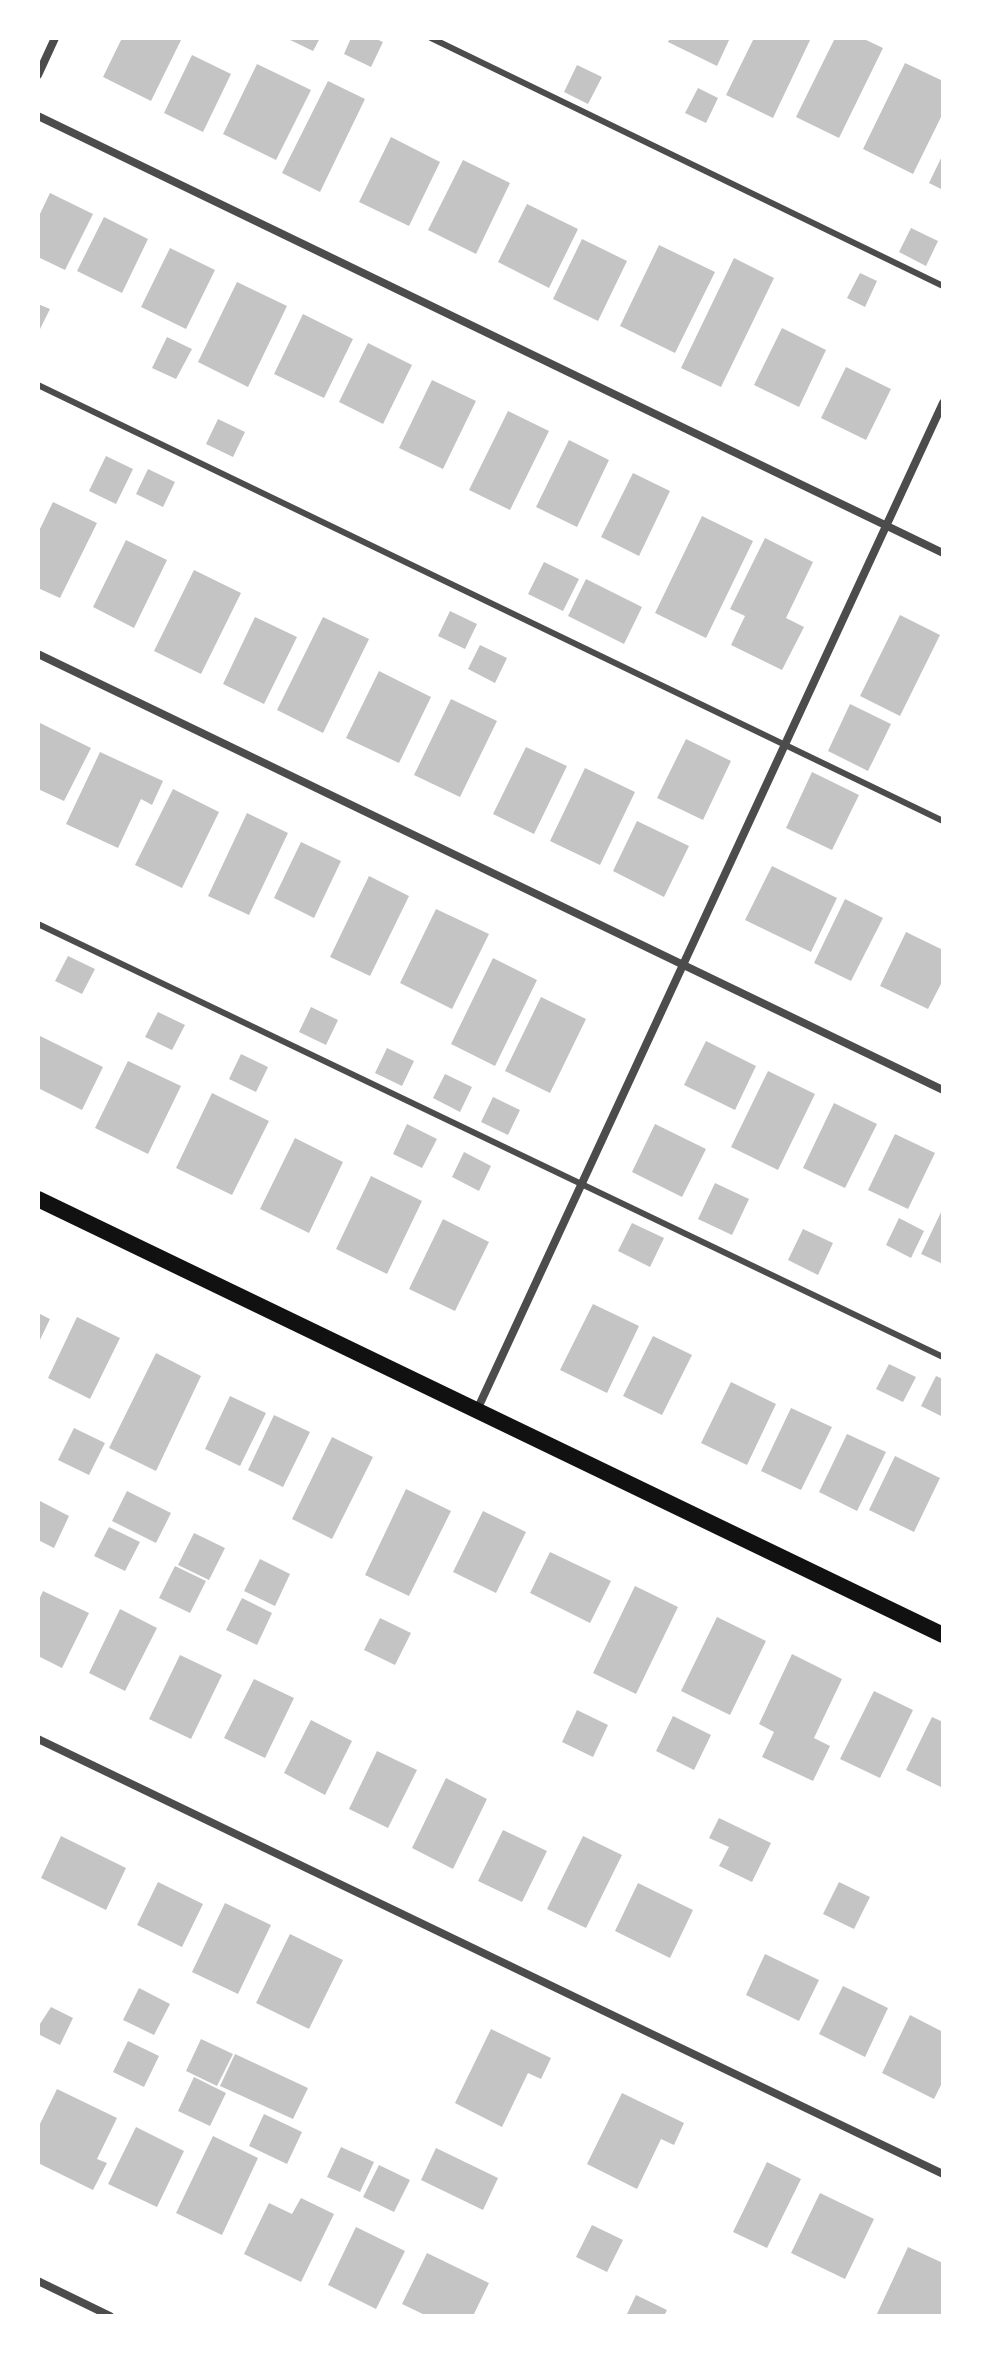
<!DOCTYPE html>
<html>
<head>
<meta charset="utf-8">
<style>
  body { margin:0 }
  #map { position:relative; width:981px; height:2354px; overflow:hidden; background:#fff; font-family:"PT Sans Narrow",sans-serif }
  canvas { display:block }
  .frame { position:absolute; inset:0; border:40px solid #fff; pointer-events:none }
</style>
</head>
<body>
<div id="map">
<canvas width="981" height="2354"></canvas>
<div class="frame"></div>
</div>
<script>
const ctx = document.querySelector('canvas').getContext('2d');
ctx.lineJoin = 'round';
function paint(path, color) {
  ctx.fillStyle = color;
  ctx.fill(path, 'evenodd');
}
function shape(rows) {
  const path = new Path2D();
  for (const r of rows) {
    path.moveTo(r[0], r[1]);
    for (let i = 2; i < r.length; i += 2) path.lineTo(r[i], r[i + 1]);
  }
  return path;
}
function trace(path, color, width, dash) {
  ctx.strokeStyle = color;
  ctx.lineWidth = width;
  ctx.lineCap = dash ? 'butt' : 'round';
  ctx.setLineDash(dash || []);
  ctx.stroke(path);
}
paint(shape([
  [122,38,182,38,151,101,103,77],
  [286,38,320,38,313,51],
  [351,38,374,38,383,42,371,67,344,54],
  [670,38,730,38,717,66,668,42],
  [754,38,811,38,773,118,726,95],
  [835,38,862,38,883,48,839,138,796,117],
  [192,55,231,74,203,132,164,113],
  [905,63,943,81,943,113,913,174,863,149],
  [257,64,311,90,276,160,223,134],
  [577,65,602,77,588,104,564,92],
  [328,81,365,99,320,192,282,173],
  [698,88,718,98,706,123,685,113],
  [391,137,440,162,409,226,359,202],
  [943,154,943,190,929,183],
  [463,160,510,183,476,254,428,230],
  [50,193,93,214,65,270,38,257,38,218],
  [527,204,578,229,549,288,498,262],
  [104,217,148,239,122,293,77,271],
  [911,228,938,241,926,266,899,252],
  [582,239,627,261,598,321,553,299],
  [659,245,715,272,675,353,620,326],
  [170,248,215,270,186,329,141,307],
  [734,258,774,278,721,387,681,368],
  [860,273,877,281,865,307,847,298],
  [237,282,287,306,248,387,198,362],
  [38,304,50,309,38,333],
  [303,314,353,339,324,398,274,374],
  [782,328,826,350,799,407,754,385],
  [167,337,192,349,176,379,152,368],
  [368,343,412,365,383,424,339,402],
  [846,367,891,389,866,440,821,418],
  [432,380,476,401,443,469,399,448],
  [508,411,549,431,510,510,469,490],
  [218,419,245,432,233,457,206,444],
  [569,440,609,460,577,527,536,507],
  [106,456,133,469,116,504,89,491],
  [148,469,175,482,163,507,136,494],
  [633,473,670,491,639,556,601,537],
  [53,502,97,523,60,598,38,588,38,533],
  [702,516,753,541,706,638,655,613],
  [765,538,813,562,786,618,804,627,782,670,731,645,745,616,730,609],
  [126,540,167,560,134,628,93,607],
  [544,562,579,579,563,611,528,594],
  [194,570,241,593,201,674,154,651],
  [586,579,642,607,624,644,568,616],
  [450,611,477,624,465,649,438,636],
  [900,615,940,635,900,716,860,696],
  [255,617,297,637,264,704,223,684],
  [323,617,369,639,323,733,277,710],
  [480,645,507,658,495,683,468,669],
  [379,671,431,697,399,763,346,738],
  [451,699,497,721,460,797,414,775],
  [850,704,891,724,868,771,828,751],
  [38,722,91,748,64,801,38,789],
  [686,739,731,761,703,820,657,798],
  [526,747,567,766,534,834,493,814],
  [100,752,163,781,152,805,141,799,118,848,66,824],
  [585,768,635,792,600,865,550,841],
  [812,772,859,795,832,850,786,828],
  [173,789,219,812,182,888,135,865],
  [247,813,288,833,249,915,208,896],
  [637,821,689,846,664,897,613,871],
  [301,842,341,861,314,918,274,898],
  [772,866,837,898,811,952,745,920],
  [369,876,409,896,370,976,330,957],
  [845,899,883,918,851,981,814,963],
  [436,909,489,934,452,1009,400,983],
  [906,932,943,950,943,980,928,1009,880,986],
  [68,956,95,969,82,994,55,981],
  [493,958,537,980,495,1066,451,1044],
  [541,997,586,1019,550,1093,505,1071],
  [311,1007,338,1020,326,1045,299,1032],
  [158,1012,185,1025,172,1050,145,1037],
  [38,1035,103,1067,82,1110,38,1088],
  [706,1041,756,1066,735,1110,684,1085],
  [387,1048,414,1061,402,1086,375,1073],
  [241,1054,268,1067,256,1092,229,1079],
  [128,1061,181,1086,148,1154,95,1128],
  [768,1071,815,1094,778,1170,731,1147],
  [445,1074,472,1087,460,1112,433,1098],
  [212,1093,269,1121,232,1195,176,1168],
  [493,1097,520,1110,508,1135,481,1122],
  [834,1103,877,1124,845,1188,803,1168],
  [407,1124,437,1139,422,1168,393,1154],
  [655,1124,706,1149,682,1197,632,1172],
  [895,1134,935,1153,908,1209,868,1190],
  [295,1138,343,1162,309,1233,260,1209],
  [464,1152,491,1166,479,1191,452,1177],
  [371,1176,422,1201,387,1274,336,1249],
  [715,1183,749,1199,732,1235,698,1219],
  [943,1208,943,1264,921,1254],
  [899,1218,924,1231,911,1258,886,1245],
  [443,1219,489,1242,455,1311,409,1289],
  [632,1223,664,1238,650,1267,618,1251],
  [803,1229,833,1243,818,1275,788,1260],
  [593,1304,639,1326,607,1393,560,1370],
  [38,1313,50,1319,38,1344],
  [77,1317,120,1338,90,1399,48,1378],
  [653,1336,692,1355,662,1415,623,1396],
  [156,1353,201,1376,156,1471,109,1448],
  [889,1364,916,1377,903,1402,876,1389],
  [936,1376,943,1379,943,1417,921,1406],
  [731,1382,776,1404,747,1465,701,1443],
  [230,1396,266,1413,240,1466,205,1449],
  [791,1408,832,1427,801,1490,761,1471],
  [274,1415,310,1432,283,1487,248,1470],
  [74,1428,105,1443,89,1475,58,1460],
  [847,1434,886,1452,857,1511,819,1492],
  [332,1437,373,1457,332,1539,292,1519],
  [895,1456,940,1478,914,1532,869,1510],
  [406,1489,451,1511,409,1596,365,1575],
  [127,1491,171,1513,156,1543,112,1521],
  [38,1500,69,1516,54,1548,38,1540],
  [483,1511,526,1532,496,1593,453,1572],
  [109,1527,140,1542,125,1571,94,1556],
  [194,1533,225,1548,209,1580,178,1565],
  [550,1552,611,1581,590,1623,530,1593],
  [260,1559,290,1574,275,1606,244,1591],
  [175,1566,206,1581,190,1613,159,1598],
  [635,1586,678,1607,636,1694,593,1673],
  [43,1591,89,1613,62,1668,38,1656,38,1602],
  [242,1598,272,1613,257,1645,226,1630],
  [120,1609,157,1628,125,1691,89,1673],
  [717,1617,766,1641,730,1715,681,1691],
  [380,1618,411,1633,395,1665,364,1650],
  [792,1654,842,1679,814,1738,830,1746,813,1781,762,1757,774,1732,759,1724],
  [180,1655,222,1675,191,1739,149,1719],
  [254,1679,294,1698,265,1758,224,1738],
  [874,1691,913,1710,880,1778,840,1759],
  [577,1710,608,1725,593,1757,562,1742],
  [673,1716,711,1735,694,1770,656,1751],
  [932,1717,943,1722,943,1788,906,1770],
  [311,1720,352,1741,325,1795,284,1773],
  [377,1751,417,1770,388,1828,349,1809],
  [446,1778,487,1799,453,1869,412,1848],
  [719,1818,771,1843,752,1882,719,1866,729,1847,709,1838],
  [503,1830,547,1851,522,1902,478,1881],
  [61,1836,126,1868,106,1910,41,1878],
  [583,1836,622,1855,586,1928,547,1909],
  [158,1882,203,1904,182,1947,137,1925],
  [839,1882,870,1897,854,1929,823,1914],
  [638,1883,693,1910,670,1958,615,1931],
  [225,1903,271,1925,238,1994,192,1972],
  [290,1934,343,1960,309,2029,256,2003],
  [765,1954,819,1980,799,2021,746,1995],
  [843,1986,888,2008,865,2057,819,2034],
  [139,1988,170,2004,154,2035,123,2020],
  [51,2007,73,2018,60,2045,38,2034,38,2027],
  [910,2015,943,2032,943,2081,934,2099,882,2073],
  [491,2029,551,2058,541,2079,528,2073,502,2127,455,2103],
  [201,2039,233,2054,217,2086,186,2071],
  [128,2041,159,2056,144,2087,113,2072],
  [235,2054,308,2088,293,2119,220,2086],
  [194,2077,226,2093,210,2126,178,2111],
  [57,2089,117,2118,97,2159,107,2163,93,2190,38,2163,38,2128],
  [622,2093,684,2123,674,2145,661,2139,637,2189,587,2164],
  [264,2114,302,2132,287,2164,249,2146],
  [136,2127,184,2151,157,2207,108,2184],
  [213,2136,258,2158,222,2235,176,2213],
  [341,2147,374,2162,360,2192,327,2177],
  [436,2148,498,2178,483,2210,421,2180],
  [767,2162,801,2179,767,2248,733,2232],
  [379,2165,410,2180,394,2212,363,2197],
  [820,2193,874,2219,845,2279,791,2253],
  [301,2198,334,2214,301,2282,244,2254,269,2203,292,2214],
  [592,2225,623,2240,607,2272,576,2257],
  [356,2227,405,2251,376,2309,328,2285],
  [908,2247,943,2263,943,2316,876,2316],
  [427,2253,489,2283,473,2316,427,2316,402,2304],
  [636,2295,667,2310,664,2316,626,2316]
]), '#c4c4c4');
trace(shape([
  [431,38,943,286],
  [38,385,943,821],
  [38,924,943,1357]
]), '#4c4c4c', 6);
trace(shape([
  [38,75,55,38],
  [38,116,943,553],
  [38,654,943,1090],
  [477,1410,943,403],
  [38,1739,943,2174],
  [38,2281,110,2316]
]), '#4c4c4c', 8);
trace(shape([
  [38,1199,943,1635]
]), '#111', 16);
</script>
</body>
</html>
